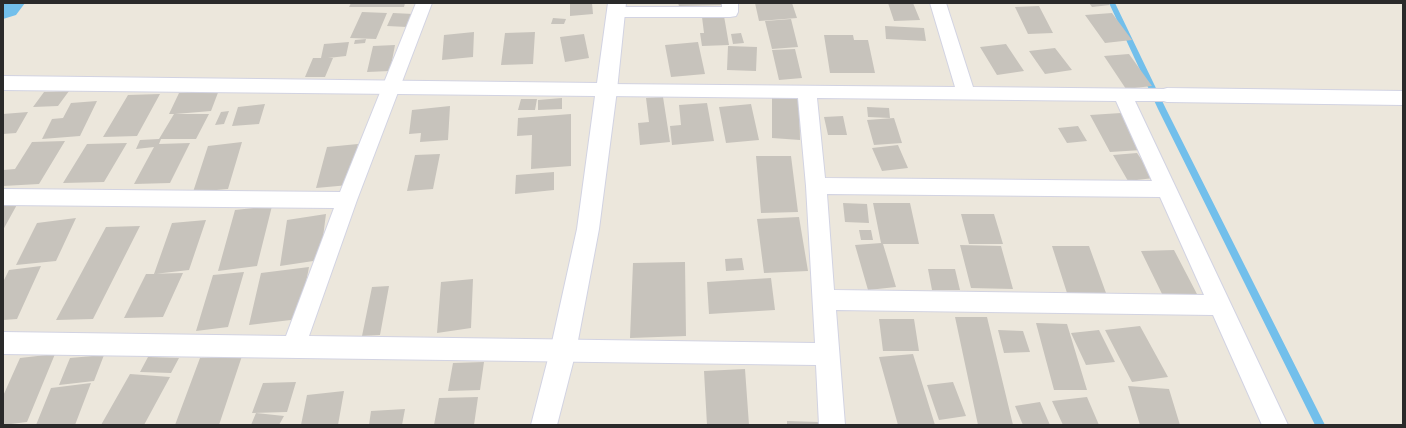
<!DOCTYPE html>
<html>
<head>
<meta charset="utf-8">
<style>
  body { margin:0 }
  #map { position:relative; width:1406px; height:428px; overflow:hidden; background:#ece7dc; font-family:Montserrat,sans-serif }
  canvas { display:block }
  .frame { position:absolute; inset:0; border:4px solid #2a2a2a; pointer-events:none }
</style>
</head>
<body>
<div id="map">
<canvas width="1406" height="428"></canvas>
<div class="frame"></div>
</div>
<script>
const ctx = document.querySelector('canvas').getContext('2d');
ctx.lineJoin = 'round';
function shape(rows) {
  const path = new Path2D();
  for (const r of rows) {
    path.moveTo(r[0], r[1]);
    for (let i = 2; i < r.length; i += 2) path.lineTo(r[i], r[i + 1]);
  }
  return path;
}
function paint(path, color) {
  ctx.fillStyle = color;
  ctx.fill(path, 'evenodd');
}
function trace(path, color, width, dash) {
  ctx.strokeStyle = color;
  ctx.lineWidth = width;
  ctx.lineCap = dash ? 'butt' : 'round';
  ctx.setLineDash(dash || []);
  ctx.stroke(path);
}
paint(shape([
  [1109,3,1115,3,1166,109,1325,425,1315,425,1158,109,1109,3]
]), '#72bfeb');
paint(shape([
  [3,3,25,3,16,15,3,19,3,3]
]), '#72bfeb');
paint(shape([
  [351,3,405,3,404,7,349,7],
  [570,3,592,3,593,14,570,16],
  [678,3,726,3,727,5,679,6],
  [755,3,792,3,797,18,759,21],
  [888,3,913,3,920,20,894,21],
  [1089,3,1108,3,1110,5,1092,7],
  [1039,6,1053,33,1028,34,1015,7],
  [362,12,387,13,376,39,350,38],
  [393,13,413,14,407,27,387,26],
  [1112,13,1132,40,1105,43,1085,15],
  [724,16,729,45,702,46,700,33,704,33,702,17],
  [553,18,566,19,564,24,551,24],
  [791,19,798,47,772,49,765,21],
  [885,26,924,28,926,41,886,39],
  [474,32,473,57,442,60,444,35],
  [535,32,533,64,501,65,505,33],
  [741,33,744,43,733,44,731,34],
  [584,34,589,58,565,62,560,37],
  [824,35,853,35,854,40,868,40,875,73,830,73],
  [366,39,365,43,354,44,355,40],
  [349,42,346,56,328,58,333,58,325,77,305,77,313,58,321,58,324,44],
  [698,42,705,74,671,77,665,45],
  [1006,44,1024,71,997,75,980,47],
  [395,45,390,71,367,72,373,46],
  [728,46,757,47,756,71,727,70],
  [1055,48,1072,70,1045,74,1029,51],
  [795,49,802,78,779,80,772,50],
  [1129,54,1152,86,1126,89,1104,56],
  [219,90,211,111,175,114,209,114,196,139,161,139,159,144,190,143,170,183,134,184,154,147,136,149,140,140,159,139,174,114,169,114,179,93],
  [69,91,58,106,33,107,44,92],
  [160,94,137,136,103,137,128,95],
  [772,96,799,97,800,140,772,138],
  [663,97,670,142,640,145,638,123,649,122,646,98],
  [562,98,562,109,538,110,538,100],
  [521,99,537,99,535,110,518,110],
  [97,101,80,136,42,139,52,119,63,118,71,103],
  [707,103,714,141,672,145,670,126,681,125,679,105],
  [265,104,259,124,232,126,238,107],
  [751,104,759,140,726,143,719,107],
  [450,106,448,140,420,142,421,133,409,134,412,110],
  [867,107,889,108,890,118,868,117],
  [229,111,224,124,215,125,221,112],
  [28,112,16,133,3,134,3,114],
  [1121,113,1142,150,1110,152,1090,115],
  [571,114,571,166,531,169,532,135,517,136,518,118],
  [843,116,847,135,828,135,824,117],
  [894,118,902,143,874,145,867,120],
  [1078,126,1087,141,1067,143,1058,128],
  [65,141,39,184,3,186,3,170,15,169,32,142],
  [242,142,228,189,193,192,208,146],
  [127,143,104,182,63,183,87,144],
  [358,144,349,185,316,188,327,147],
  [898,145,908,168,882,171,872,148],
  [1137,153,1154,178,1128,181,1113,155],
  [440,154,433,189,407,191,415,155],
  [756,156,791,156,798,212,761,213],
  [554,172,554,190,515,194,516,175],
  [19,201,3,230,3,202],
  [843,203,867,204,869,223,845,222],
  [873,203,910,203,919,244,883,244,896,287,868,290,855,245,881,243],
  [272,206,257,266,218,271,235,210],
  [326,214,320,260,280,266,287,220],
  [961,214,994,214,1003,244,969,244],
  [799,217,808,271,764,273,757,219],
  [76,218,56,261,16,265,37,223],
  [206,220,189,270,154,274,172,223],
  [140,226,93,319,56,320,106,227],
  [859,230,871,230,873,240,861,240],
  [960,245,1001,246,1013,289,971,288],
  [1052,246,1089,246,1106,293,1067,293],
  [1174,250,1198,296,1164,298,1141,251],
  [742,258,744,270,726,271,725,259],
  [685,262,686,336,630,338,633,263],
  [41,266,17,319,3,320,3,282,9,270],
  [309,267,299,319,249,325,261,273],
  [928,269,955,269,960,290,932,290],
  [244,272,228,327,196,331,213,275],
  [183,273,163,317,124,318,146,274],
  [771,278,775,310,709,314,707,282],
  [473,279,471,328,437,333,441,282],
  [389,286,380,335,362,336,372,287],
  [955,317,987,317,1013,425,978,425],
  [879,319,914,319,919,351,883,351],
  [1036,323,1067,324,1087,390,1054,390],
  [1140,326,1168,377,1132,382,1105,330],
  [998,330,1023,331,1030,352,1004,353],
  [1099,330,1115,362,1086,365,1071,333],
  [55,354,27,422,3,425,3,396,20,358],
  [913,354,935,425,898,425,879,357],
  [104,355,94,381,59,385,70,358],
  [242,356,219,425,175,425,200,358],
  [148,357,179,358,171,373,140,372],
  [484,362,480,390,448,391,453,363],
  [745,369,749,425,707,425,704,371],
  [130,374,170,377,144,425,101,425],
  [296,382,287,412,252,413,263,383],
  [953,382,966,416,939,420,927,385],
  [91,383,75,425,36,425,51,388],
  [1128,386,1169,389,1180,425,1140,425],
  [344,391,338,425,301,425,307,395],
  [478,397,474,425,434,425,439,398],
  [1087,397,1099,425,1063,425,1052,401],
  [1040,402,1050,425,1023,425,1015,406],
  [405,409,402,425,369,425,371,411],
  [256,413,284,416,279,425,251,425],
  [787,421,819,422,819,425,787,425]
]), '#c7c3bc');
const street = shape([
  [416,3,432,3,357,200,309,336,815,343,806,186,798,98,607,96,601,94,598,90,601,86,607,84,955,87,930,3,946,3,973,87,1167,89,1174,90,1176,95,1174,100,1167,101,1135,101,1288,425,1262,425,1213,315,836,310,845,425,819,425,816,365,3,354,3,332,286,336,334,208,3,205,3,189,340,192,416,3],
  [817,98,1116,101,1152,181,825,178,817,98],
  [827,194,1160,197,1204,295,834,290,827,194],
  [722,3,738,3,738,12,736,16,730,17,616,17,610,16,608,12,610,8,616,7,722,7,722,3]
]);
const secondary = shape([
  [608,3,626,3,617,90,599,229,576,351,557,425,531,425,550,351,577,229,595,96,3,90,3,76,597,83,608,3],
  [1167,88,1403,91,1403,105,1167,102,1160,100,1157,95,1160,90,1167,88]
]);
trace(street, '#d2d3e2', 2);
trace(secondary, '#d2d3e2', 2);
paint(street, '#fff');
paint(secondary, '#fff');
</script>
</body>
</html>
